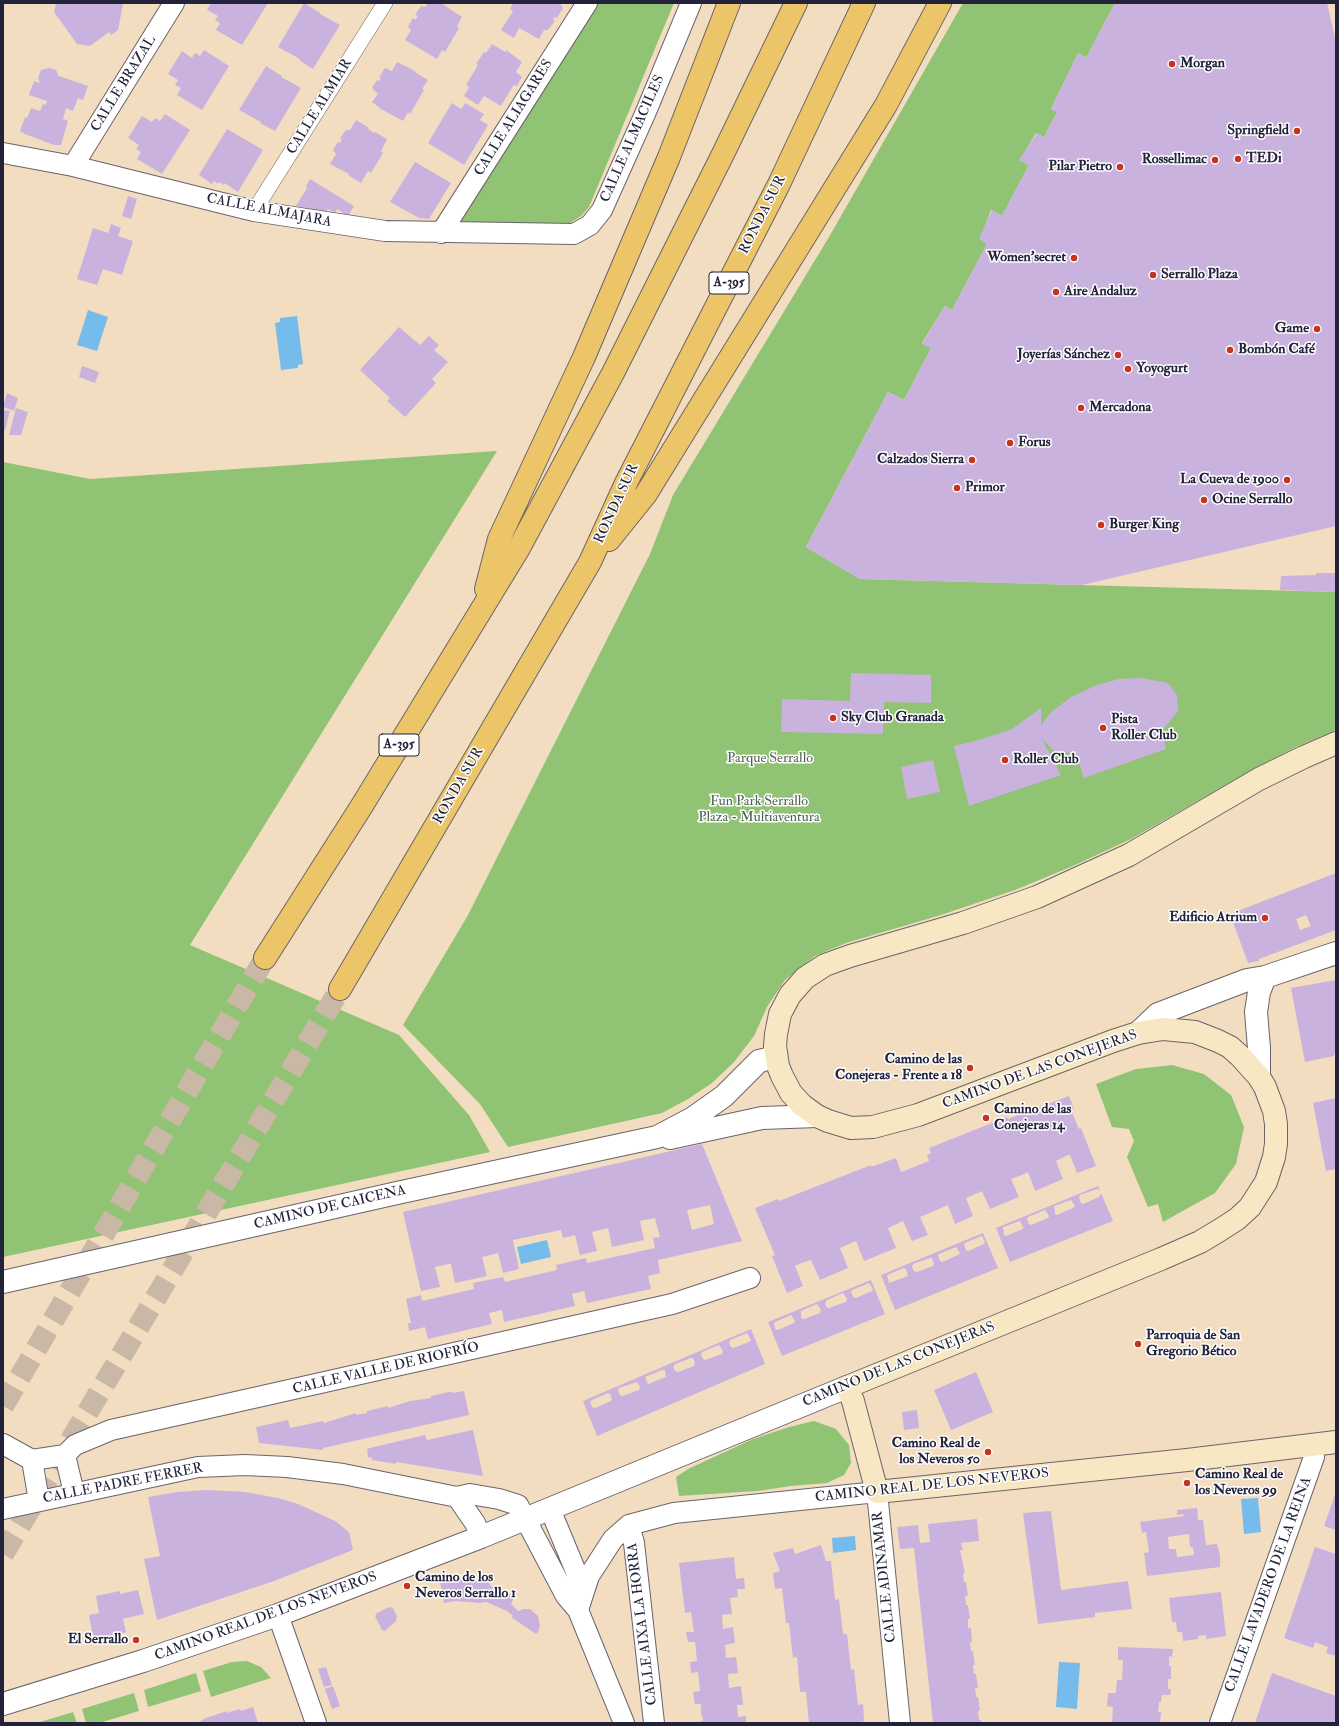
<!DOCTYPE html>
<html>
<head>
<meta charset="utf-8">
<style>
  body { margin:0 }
  #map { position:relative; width:1339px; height:1726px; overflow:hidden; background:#f3ddc0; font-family:"IM FELL Double Pica",serif }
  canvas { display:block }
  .frame { position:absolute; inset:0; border:4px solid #22223b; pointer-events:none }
</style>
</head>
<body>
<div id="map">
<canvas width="1339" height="1726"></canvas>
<div class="frame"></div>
</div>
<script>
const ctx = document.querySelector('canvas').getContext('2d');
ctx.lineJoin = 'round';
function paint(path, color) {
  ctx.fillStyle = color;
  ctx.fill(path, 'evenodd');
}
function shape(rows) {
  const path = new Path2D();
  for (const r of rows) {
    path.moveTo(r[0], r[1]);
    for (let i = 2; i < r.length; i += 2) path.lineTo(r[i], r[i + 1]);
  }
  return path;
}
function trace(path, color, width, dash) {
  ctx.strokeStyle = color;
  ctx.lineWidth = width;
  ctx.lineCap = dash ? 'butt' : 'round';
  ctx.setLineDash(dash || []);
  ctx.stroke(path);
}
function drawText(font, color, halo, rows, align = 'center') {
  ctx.font = font + ' "IM FELL Double Pica",serif';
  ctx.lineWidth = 3;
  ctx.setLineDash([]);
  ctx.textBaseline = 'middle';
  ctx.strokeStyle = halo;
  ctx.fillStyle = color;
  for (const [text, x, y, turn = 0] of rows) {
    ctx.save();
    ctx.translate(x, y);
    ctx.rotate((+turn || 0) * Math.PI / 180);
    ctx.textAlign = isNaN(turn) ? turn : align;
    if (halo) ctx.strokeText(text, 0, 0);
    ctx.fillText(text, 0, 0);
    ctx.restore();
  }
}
paint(shape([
  [598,3,674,3,589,207,581,216,570,223,456,225],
  [963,3,1115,3,1086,58,1078,53,1051,109,1057,112,1044,137,1036,133,1020,160,1029,165,1002,216,991,210,980,239,987,244,952,310,945,306,922,343,931,348,904,400,888,392,806,547,860,579,1336,592,1336,730,1298,746,1248,772,1131,839,1073,866,1015,890,941,915,846,943,815,956,785,980,767,1007,754,1036,734,1062,712,1083,688,1099,662,1113,508,1147,480,1104,403,1025,468,915,650,554,673,495,829,237],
  [497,451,190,945,399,1035,469,1115,490,1152,3,1257,3,462,90,479],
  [1172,1065,1204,1074,1231,1095,1244,1127,1236,1164,1215,1193,1163,1222,1158,1204,1148,1207,1127,1157,1134,1141,1129,1129,1112,1127,1096,1084,1136,1069],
  [814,1421,836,1429,849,1445,851,1463,844,1475,827,1483,791,1486,758,1491,679,1496,676,1477,688,1469,753,1439,789,1427],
  [247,1661,261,1667,271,1678,211,1697,203,1671,232,1662],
  [196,1673,201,1691,148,1707,144,1690],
  [134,1693,139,1711,99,1723,86,1723,82,1709],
  [73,1712,77,1723,37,1723]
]), '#91c374');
paint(shape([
  [88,310,108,317,97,351,77,345],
  [297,316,303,364,298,365,298,368,281,370,275,323,280,322,280,318],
  [547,1240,551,1257,521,1264,517,1247],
  [1258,1498,1261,1532,1244,1534,1241,1499],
  [855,1536,856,1550,833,1553,832,1538],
  [1059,1662,1080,1663,1077,1709,1056,1707]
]), '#75bbec');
paint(shape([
  [56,3,122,3,123,4,118,30,111,35,109,32,90,46,77,44,54,12],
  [211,3,268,3,242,45,216,30,220,23,215,20,218,16,207,10],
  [304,3,320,13,320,14,340,25,313,69,299,60,300,59,278,47],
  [428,3,441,3,462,17,457,26,459,28,445,52,442,50,437,59,405,40,411,30,408,27,413,18,415,20,418,16,415,15,421,6,425,7],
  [513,3,560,3,563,8,557,18,554,17,553,19,555,21,548,30,544,30,539,39,519,28,514,38,501,30,513,11,510,9],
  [1115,3,1327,3,1336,42,1336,526,1082,585,860,579,806,547,888,392,904,400,931,348,922,344,945,306,952,310,987,244,979,239,992,210,1002,216,1029,165,1019,160,1037,133,1044,137,1057,112,1051,109,1078,53,1086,58],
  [492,44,505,52,506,50,522,62,516,72,522,77,517,86,514,85,513,86,501,106,484,96,478,105,464,96,469,87,466,85,478,65,476,64,484,52,486,53],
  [204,50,229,66,202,110,177,95,181,88,175,85,178,80,168,74,182,51,192,58,195,53,200,56],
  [397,62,415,71,415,72,428,80,422,89,424,90,410,114,408,112,403,121,379,108,379,107,372,102,378,94,372,88,377,80,379,81,381,78,379,77,385,68,392,71],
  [266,66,282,76,281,77,301,88,275,131,260,123,261,122,239,110],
  [49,68,56,70,59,76,88,86,83,100,78,98,73,111,66,108,63,119,68,121,61,145,54,145,25,134,20,131,25,117,27,118,31,108,40,111,43,104,46,105,47,101,29,95,34,81,40,83,38,78,41,70],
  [452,103,461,109,465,103,484,114,480,120,488,125,464,165,428,143],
  [165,114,190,130,162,174,137,159,141,152,136,149,139,145,128,138,142,116,152,122,155,118,160,121],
  [356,120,369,128,368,129,374,133,375,132,387,139,381,151,383,153,371,173,368,171,361,183,348,175,349,174,330,164,336,154,333,150,338,142,340,143,342,139,340,138,346,130,350,130],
  [227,129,263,150,238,192,225,183,224,185,219,182,218,184,214,181,212,184,199,175],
  [415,162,451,183,429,219,419,218,390,202],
  [310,179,354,206,348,216,337,209,335,213,328,209,326,212,296,206,307,188,306,186],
  [128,196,137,199,131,219,122,216],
  [111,224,121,228,118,236,133,241,122,275,103,269,97,285,77,279,93,228,108,233],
  [399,327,420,345,429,336,439,345,434,350,448,362,432,379,436,383,405,417,387,401,390,398,360,370],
  [82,366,99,372,95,383,79,377],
  [7,393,18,398,14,411,3,407],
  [16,408,28,412,21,435,9,435],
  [3,410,10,411,5,430,3,430],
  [1316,573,1336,573,1336,592,1280,590,1281,576,1316,575],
  [851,673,931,675,931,703,884,702,883,734,781,732,782,699,850,701],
  [1142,678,1168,683,1177,695,1178,711,1162,731,1166,749,1084,778,1076,754,1054,751,1042,739,1061,775,969,806,954,746,979,740,1012,729,1041,708,1041,725,1051,712,1071,697,1097,685,1119,679],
  [933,760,940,792,907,799,901,767],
  [1336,873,1336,930,1259,959,1259,961,1248,963,1230,914],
  [1306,915,1311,926,1300,930,1296,919],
  [1336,980,1336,1053,1334,1053,1334,1056,1305,1062,1291,988],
  [1069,1096,1074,1109,1071,1110,1079,1129,1081,1128,1096,1166,1077,1173,1070,1155,1068,1155,1056,1161,1063,1179,1035,1191,1028,1172,1024,1174,1011,1179,1019,1197,990,1209,982,1191,966,1198,973,1216,955,1224,948,1205,920,1217,928,1235,912,1241,903,1221,888,1228,896,1248,864,1261,856,1241,840,1248,848,1268,820,1280,811,1260,799,1264,795,1266,803,1286,787,1293,772,1256,775,1255,755,1208,778,1199,779,1201,871,1165,871,1167,896,1158,901,1172,929,1161,927,1155,931,1153,929,1148,1007,1117,1008,1119],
  [1336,1098,1336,1169,1326,1171,1313,1103],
  [702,1144,742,1241,658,1260,660,1273,648,1276,651,1289,587,1303,584,1291,572,1294,575,1306,504,1322,502,1310,489,1313,492,1324,428,1339,425,1327,409,1331,408,1323,411,1323,406,1299,421,1295,422,1301,474,1289,473,1283,503,1277,505,1282,557,1270,556,1265,586,1258,587,1263,655,1248,653,1238,660,1237,655,1218,640,1221,644,1240,612,1247,608,1228,592,1232,597,1251,580,1255,575,1235,563,1238,561,1230,513,1240,519,1269,503,1273,498,1253,482,1257,487,1276,455,1283,451,1264,449,1264,435,1267,440,1287,421,1291,403,1212],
  [710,1205,714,1224,692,1230,687,1210],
  [1098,1186,1100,1191,1097,1189,1080,1195,1079,1198,1081,1203,1083,1204,1099,1197,1101,1193,1113,1221,1010,1262,996,1228],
  [1071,1200,1075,1206,1073,1208,1057,1215,1055,1214,1054,1206],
  [1045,1210,1049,1216,1048,1218,1031,1225,1029,1224,1027,1219,1028,1217],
  [1020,1221,1023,1227,1023,1229,1006,1236,1004,1235,1003,1227],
  [983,1233,998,1268,895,1310,881,1275],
  [982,1236,985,1242,984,1244,968,1251,966,1250,964,1244,965,1243],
  [956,1247,960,1253,958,1255,942,1262,940,1261,938,1255,939,1254],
  [930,1258,932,1258,934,1264,933,1266,917,1272,914,1271,912,1267,913,1264],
  [904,1268,906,1269,908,1276,889,1283,887,1275],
  [871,1280,885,1314,782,1356,768,1322],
  [869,1283,873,1289,872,1291,856,1298,853,1297,851,1292,852,1290],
  [843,1293,847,1299,846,1302,829,1308,827,1308,825,1303,827,1300],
  [817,1304,821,1310,820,1313,804,1319,801,1318,801,1311],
  [791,1315,795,1321,794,1323,778,1330,775,1329,774,1324,775,1322],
  [751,1329,765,1364,597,1436,583,1401],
  [747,1333,751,1340,749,1342,733,1348,731,1347,729,1343,730,1340],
  [719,1345,723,1351,722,1354,705,1360,703,1359,701,1355,702,1352],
  [691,1358,693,1358,695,1363,694,1366,678,1372,675,1371,673,1367,675,1364],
  [662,1370,665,1370,666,1377,648,1384,645,1377],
  [637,1382,640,1387,639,1390,622,1396,620,1395,618,1391,619,1388],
  [608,1393,610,1394,612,1399,611,1401,595,1408,592,1407,590,1402,592,1400],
  [976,1372,993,1412,951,1430,934,1390],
  [464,1391,469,1415,323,1448,323,1450,259,1443,256,1427,288,1420,290,1428,323,1421,324,1423,356,1413,356,1415,367,1413,367,1411,388,1406,388,1408,410,1401,431,1398,431,1396,449,1392,452,1392,452,1393],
  [917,1410,919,1428,904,1430,902,1412],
  [473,1430,483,1476,396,1462,396,1464,372,1460,372,1458,368,1457,367,1449,374,1447,425,1435,427,1440],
  [207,1490,245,1492,278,1498,298,1504,335,1521,349,1532,353,1550,274,1581,157,1620,144,1559,160,1556,148,1497,177,1492],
  [1336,1492,1336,1530,1324,1526],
  [1197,1508,1198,1520,1203,1520,1206,1545,1217,1544,1220,1555,1220,1567,1147,1576,1144,1553,1149,1552,1146,1532,1142,1533,1140,1522,1184,1516,1183,1514,1177,1515,1177,1510],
  [1189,1534,1190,1547,1193,1547,1194,1555,1177,1557,1176,1549,1169,1549,1168,1537],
  [1051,1511,1061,1590,1128,1581,1132,1609,1095,1613,1095,1617,1038,1624,1023,1513],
  [977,1519,979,1541,961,1543,963,1550,960,1550,965,1573,963,1573,964,1582,966,1582,968,1596,965,1596,966,1605,968,1605,970,1619,968,1619,968,1628,971,1628,972,1642,970,1642,971,1651,973,1651,975,1665,973,1665,974,1674,976,1674,978,1688,975,1688,976,1697,978,1697,980,1711,978,1711,979,1720,981,1720,981,1723,933,1723,914,1548,900,1549,897,1527,918,1525,920,1543,930,1542,928,1524],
  [821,1545,826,1561,831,1561,835,1600,839,1599,843,1634,847,1634,851,1670,854,1669,858,1705,863,1704,864,1721,860,1722,860,1723,809,1723,806,1692,800,1692,797,1657,793,1658,789,1623,786,1623,782,1588,775,1589,773,1573,780,1571,773,1553,793,1548,795,1554],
  [1315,1547,1336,1554,1336,1656,1326,1653,1328,1647,1315,1642,1313,1648,1284,1638],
  [734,1557,736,1579,744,1578,745,1589,737,1589,738,1597,730,1598,732,1614,722,1615,723,1629,733,1627,735,1643,725,1645,726,1658,736,1657,738,1673,728,1674,729,1688,741,1686,743,1705,737,1705,738,1717,746,1716,746,1723,696,1723,696,1722,703,1721,702,1715,701,1714,701,1704,695,1704,693,1692,700,1691,698,1672,691,1673,690,1662,697,1661,695,1642,688,1642,686,1632,694,1632,691,1612,685,1613,679,1563],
  [453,1576,487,1580,491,1586,515,1595,511,1604,518,1611,524,1609,530,1609,538,1616,540,1626,538,1632,536,1634,511,1617,513,1616,507,1611,486,1602,480,1603,455,1601,444,1603,440,1582],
  [138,1590,144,1614,123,1619,126,1632,94,1642,89,1615,99,1613,96,1596,120,1591,120,1594],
  [1221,1592,1226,1636,1206,1639,1206,1635,1198,1636,1198,1639,1183,1641,1182,1632,1177,1632,1176,1622,1172,1622,1169,1598],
  [389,1607,393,1608,397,1616,396,1621,385,1631,382,1630,375,1616,377,1613],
  [1118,1647,1173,1649,1172,1657,1169,1656,1169,1666,1171,1666,1171,1679,1168,1679,1168,1689,1171,1689,1170,1695,1162,1695,1161,1702,1159,1702,1158,1712,1161,1712,1160,1723,1112,1723,1113,1707,1107,1706,1108,1693,1116,1693,1117,1680,1122,1680,1123,1660,1118,1660],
  [326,1667,332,1685,324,1687,318,1669],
  [1272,1673,1336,1696,1336,1717,1334,1723,1255,1723],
  [333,1686,340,1706,332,1709,325,1689],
  [253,1707,258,1723,196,1723,203,1720,203,1719,227,1711,227,1713,240,1709,241,1711]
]), '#c9b2de');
trace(shape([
  [3,1406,265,958],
  [3,1554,340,989]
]), '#c9b8a5', 22, [22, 11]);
const pedestrian = shape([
  [254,211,385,3]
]);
const minor = shape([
  [3,153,73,166,254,211,385,231,574,234,590,225,602,210,645,114,691,3],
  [73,166,174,3],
  [441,233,587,3],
  [3,1444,32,1460],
  [65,1455,75,1445,111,1430,672,1304,750,1278],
  [65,1455,74,1493],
  [32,1460,39,1501],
  [32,1460,65,1455],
  [457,1497,475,1523,481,1537],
  [3,1509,198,1467,245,1465,287,1467,343,1474,457,1497,470,1494,499,1499,518,1505,566,1596,578,1610,624,1723],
  [550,1509,584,1591],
  [629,1525,634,1543,654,1723],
  [578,1610,589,1576,613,1539,629,1525,674,1513,877,1492,900,1723],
  [278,1615,316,1723],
  [1220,1723,1314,1457,1312,1446]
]);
const tertiary = shape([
  [1138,1033,1158,1014,1247,980,1265,977,1336,953],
  [1259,1077,1259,1048,1256,1012,1259,992,1265,977],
  [670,1138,762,1118,817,1116],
  [3,1282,397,1193,657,1137,693,1118,724,1096,759,1061,776,1057],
  [3,1704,143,1661,278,1615,481,1537,847,1387]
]);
const secondary = shape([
  [1336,743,1304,757,1259,779,1129,855,1037,897,963,923,850,956,825,965,805,978,790,995,780,1014,776,1034,775,1046,778,1066,782,1076,791,1093,802,1105,817,1116,828,1121,851,1128,873,1127,918,1115,1113,1041,1138,1033,1163,1029,1195,1032,1218,1041,1230,1047,1240,1056,1259,1077,1265,1087,1274,1111,1276,1124,1276,1144,1274,1157,1266,1182,1250,1207,1237,1219,1220,1230,1200,1242,1161,1259,847,1387,853,1401,877,1492,1187,1460,1336,1442]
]);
const motorway = shape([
  [609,540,646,494,886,105,940,3],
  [486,589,499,539,584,357,669,157,729,3],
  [265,958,363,804,519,548,613,373,723,154,796,3],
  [340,989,590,562,626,483,779,184,864,3]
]);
trace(pedestrian, '#6b636a', 16);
trace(minor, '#6b636a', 22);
trace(tertiary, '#6b636a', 24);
trace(secondary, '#6b636a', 24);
trace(motorway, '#6b636a', 24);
trace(pedestrian, '#fff', 15);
trace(minor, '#fff', 20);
trace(tertiary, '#fff', 22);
trace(secondary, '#f7e8c3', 22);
trace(motorway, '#ecc569', 22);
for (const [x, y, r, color] of [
  [1172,64,4,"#c8321e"],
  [1297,131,4,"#c8321e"],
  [1238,159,4,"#c8321e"],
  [1215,160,4,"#c8321e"],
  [1120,167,4,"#c8321e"],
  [1074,258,4,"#c8321e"],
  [1153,275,4,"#c8321e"],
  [1056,292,4,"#c8321e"],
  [1317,329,4,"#c8321e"],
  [1230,350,4,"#c8321e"],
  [1118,355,4,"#c8321e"],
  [1128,369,4,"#c8321e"],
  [1081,408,4,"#c8321e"],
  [1010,443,4,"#c8321e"],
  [972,460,4,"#c8321e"],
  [1287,480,4,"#c8321e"],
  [957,488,4,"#c8321e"],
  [1204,500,4,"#c8321e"],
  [1101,525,4,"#c8321e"],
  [833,718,4,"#c8321e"],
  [1103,728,4,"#c8321e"],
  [1005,760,4,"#c8321e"],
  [1265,918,4,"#c8321e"],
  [970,1068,4,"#c8321e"],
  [986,1118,4,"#c8321e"],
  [1138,1344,4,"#c8321e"],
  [988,1452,4,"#c8321e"],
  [1187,1483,4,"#c8321e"],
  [407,1586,4,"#c8321e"],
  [136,1640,4,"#c8321e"]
]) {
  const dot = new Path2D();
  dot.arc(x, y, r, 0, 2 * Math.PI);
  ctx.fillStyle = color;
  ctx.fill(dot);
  trace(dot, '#fff', 1.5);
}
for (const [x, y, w] of [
  [729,283,40],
  [399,745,40]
]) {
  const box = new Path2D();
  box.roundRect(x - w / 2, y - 11, w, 22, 3);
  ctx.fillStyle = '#fff';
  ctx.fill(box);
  trace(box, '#22223b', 1);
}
drawText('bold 13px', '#22223b', null, [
  ["A-395",729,283],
  ["A-395",399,745]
]);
drawText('bold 14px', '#22223b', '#fff', [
  ["Morgan",1180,64],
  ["Springfield",1289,131,"right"],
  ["TEDi",1246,159],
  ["Rossellimac",1207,160,"right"],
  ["Pilar Pietro",1112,167,"right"],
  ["Women'secret",1066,258,"right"],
  ["Serrallo Plaza",1161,275],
  ["Aire Andaluz",1064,292],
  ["Game",1309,329,"right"],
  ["Bombón Café",1238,350],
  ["Joyerías Sánchez",1110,355,"right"],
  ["Yoyogurt",1136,369],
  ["Mercadona",1089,408],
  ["Forus",1018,443],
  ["Calzados Sierra",964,460,"right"],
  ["La Cueva de 1900",1279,480,"right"],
  ["Primor",965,488],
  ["Ocine Serrallo",1212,500],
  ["Burger King",1109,525],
  ["Sky Club Granada",841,718],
  ["Pista",1111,720],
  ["Roller Club",1111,736],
  ["Roller Club",1013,760],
  ["Edificio Atrium",1257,918,"right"],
  ["Camino de las",962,1060,"right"],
  ["Conejeras - Frente a 18",962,1076,"right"],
  ["Camino de las",994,1110],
  ["Conejeras 14",994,1126],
  ["Parroquia de San",1146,1336],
  ["Gregorio Bético",1146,1352],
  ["Camino Real de",980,1444,"right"],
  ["los Neveros 50",980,1460,"right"],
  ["Camino Real de",1195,1475],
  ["los Neveros 99",1195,1491],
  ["Camino de los",415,1578],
  ["Neveros Serrallo 1",415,1594],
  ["El Serrallo",128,1640,"right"]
], 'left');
drawText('14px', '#22223b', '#fff', [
  ["CALLE BRAZAL",124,84,-58],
  ["CALLE ALMIAR",320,107,-58],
  ["CALLE ALIAGARES",514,118,-58],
  ["CALLE ALMACILES",633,139,-66],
  ["CALLE ALMAJARA",269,211,11],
  ["RONDA SUR",763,215,-63],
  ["RONDA SUR",617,504,-65],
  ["RONDA SUR",459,786,-60],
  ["CAMINO DE LAS CONEJERAS",1040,1070,-20],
  ["CAMINO DE CAICENA",330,1208,-13],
  ["CAMINO DE LAS CONEJERAS",899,1365,-22],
  ["CALLE VALLE DE RIOFRÍO",386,1369,-13],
  ["CALLE PADRE FERRER",123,1484,-11],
  ["CAMINO REAL DE LOS NEVEROS",932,1486,-6],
  ["CALLE ADINAMAR",885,1577,-96],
  ["CALLE LAVADERO DE LA REINA",1269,1585,-70],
  ["CAMINO REAL DE LOS NEVEROS",266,1617,-20],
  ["CALLE AIXA LA HORRA",643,1624,-97]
]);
drawText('14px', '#4e6252', '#fff', [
  ["Parque Serrallo",770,759],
  ["Fun Park Serrallo",759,802],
  ["Plaza - Multiaventura",759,818]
]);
</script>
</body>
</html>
